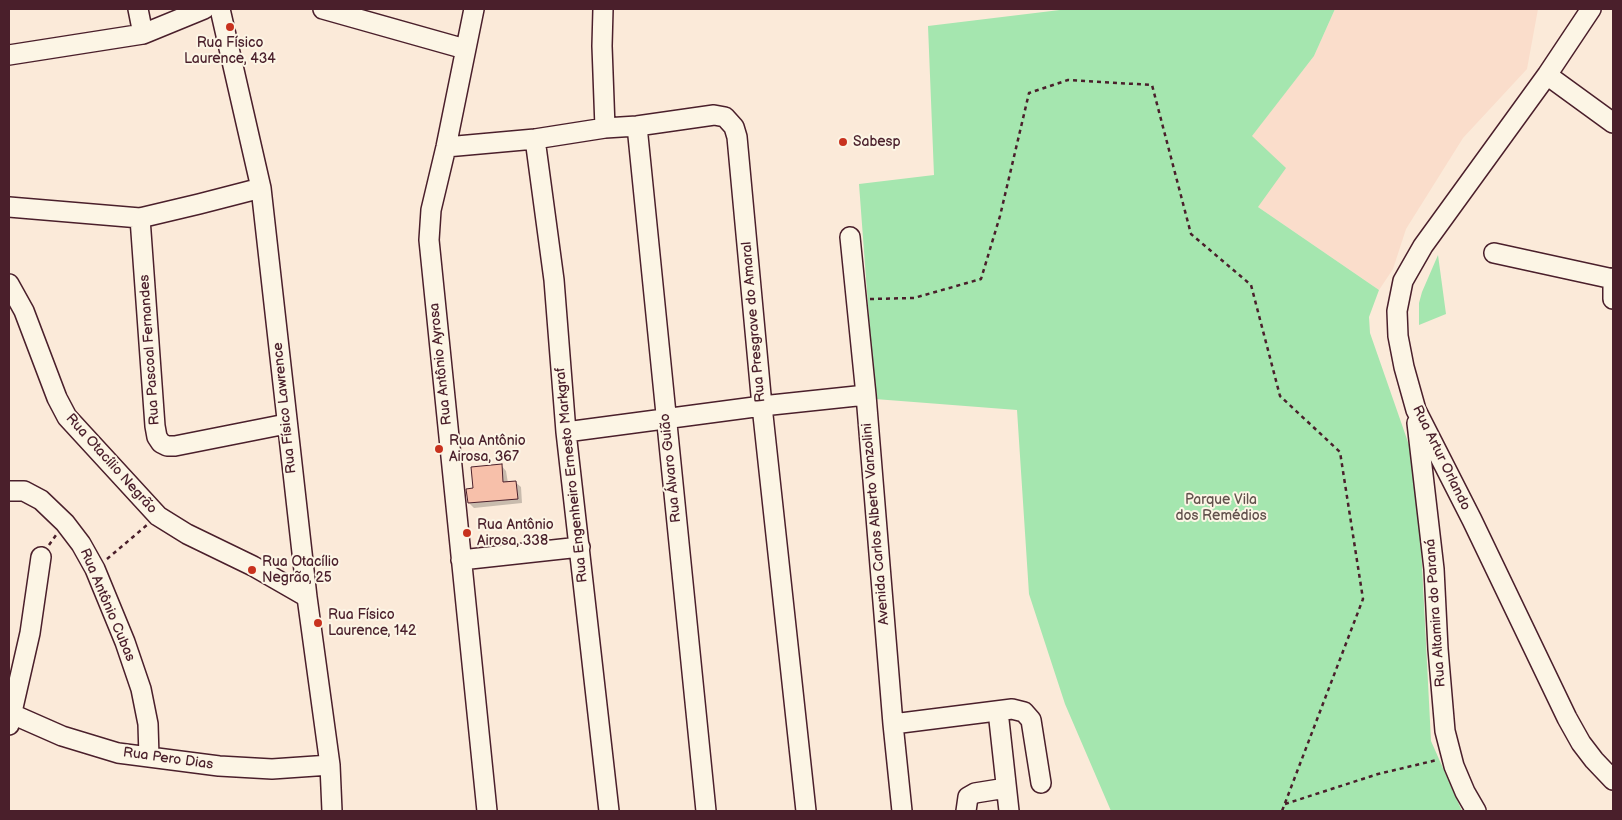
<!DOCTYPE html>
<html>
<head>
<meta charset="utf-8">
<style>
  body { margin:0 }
  #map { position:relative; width:1622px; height:820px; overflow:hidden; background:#fbead9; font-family:"Balsamiq Sans",sans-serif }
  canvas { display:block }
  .frame { position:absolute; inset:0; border:10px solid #4a1f2b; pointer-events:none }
</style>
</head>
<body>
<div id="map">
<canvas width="1622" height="820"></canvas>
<div class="frame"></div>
</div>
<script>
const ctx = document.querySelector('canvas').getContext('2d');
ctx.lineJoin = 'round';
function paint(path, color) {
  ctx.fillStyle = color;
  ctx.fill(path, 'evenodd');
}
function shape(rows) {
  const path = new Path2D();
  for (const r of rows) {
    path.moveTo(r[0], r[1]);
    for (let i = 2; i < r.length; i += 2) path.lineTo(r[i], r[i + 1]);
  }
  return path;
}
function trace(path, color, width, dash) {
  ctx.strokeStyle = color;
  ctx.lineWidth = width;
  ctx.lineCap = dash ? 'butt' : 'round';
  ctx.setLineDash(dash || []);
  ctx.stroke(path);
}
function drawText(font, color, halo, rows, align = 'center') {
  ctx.font = font + ' "Balsamiq Sans",sans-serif';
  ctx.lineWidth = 4;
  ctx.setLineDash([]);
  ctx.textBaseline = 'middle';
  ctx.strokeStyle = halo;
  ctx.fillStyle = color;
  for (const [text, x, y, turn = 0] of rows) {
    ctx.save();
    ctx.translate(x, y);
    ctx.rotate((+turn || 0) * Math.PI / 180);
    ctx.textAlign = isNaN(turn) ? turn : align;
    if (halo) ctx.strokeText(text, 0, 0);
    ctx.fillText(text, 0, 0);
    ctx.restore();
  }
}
paint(shape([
  [1335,9,1538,9,1527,69,1463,138,1406,229,1393,269,1379,290,1258,207,1251,136,1314,56]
]), '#faddcb');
paint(shape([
  [1068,9,1335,9,1314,56,1252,136,1286,168,1258,207,1379,290,1369,317,1370,333,1417,468,1431,741,1462,811,1111,811,1065,704,1029,594,1017,410,875,399,859,184,934,175,928,26],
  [1438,255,1446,314,1419,325,1419,303,1422,292]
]), '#a5e6af');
paint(shape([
  [501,465,506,471,508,483,515,482,521,487,522,503,474,508,469,503,474,489]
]), '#0003');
const building = shape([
  [502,464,503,482,516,481,518,499,468,503,466,489,473,488,471,467,502,464]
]);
paint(building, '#f7c0aa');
trace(building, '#4a1f2b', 1);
const minor = shape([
  [138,9,143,34],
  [220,9,261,188,307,597,330,765,332,811],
  [323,9,465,49],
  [474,9,446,147,431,210,429,240,487,811],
  [603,9,602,46,605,128],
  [1591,9,1547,75,1423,246,1403,281,1397,311,1398,336,1404,367,1416,410,1472,520,1567,718,1581,743,1594,760,1613,780],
  [9,55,143,34,204,9],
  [1547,75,1613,123],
  [637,126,706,811],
  [535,139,554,280,566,432,609,811],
  [446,147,535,139,605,128,637,126,714,115,725,117,734,127,737,137,762,406,806,811],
  [9,207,140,218,199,204,261,188],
  [140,218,155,426,157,437,161,443,167,446,175,446,286,424],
  [850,237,866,395,893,724,902,811],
  [1494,253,1613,279],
  [1613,278,1613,299],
  [9,284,24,311,57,398,67,417,158,516,187,534,253,566,307,597],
  [1417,423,1434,569,1438,649,1445,731,1454,766,1465,792,1476,811],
  [566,432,762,406,866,395],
  [9,491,24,491,41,500,65,523,81,544,95,569,125,642,141,689,148,724,149,757],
  [461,560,580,547],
  [998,711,1009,811],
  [12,714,62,736,118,753,219,766,272,769,330,765],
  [893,724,1012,709,1024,712,1031,720,1041,783],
  [9,725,30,633,41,557],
  [966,811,968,797,975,793,1006,788]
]);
trace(minor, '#4a1f2b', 22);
trace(shape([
  [870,299,914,298,981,279,1000,216,1029,93,1068,80,1152,85,1191,234,1251,285,1280,396,1340,452,1363,599,1282,811],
  [49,545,56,535],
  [107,559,147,525],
  [1285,804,1378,774,1437,760]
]), '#4a1f2b', 2.5, [4, 4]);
trace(minor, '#fcf5e5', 19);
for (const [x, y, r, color] of [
  [230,27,5,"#c8321e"],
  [843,142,5,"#c8321e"],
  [439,449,5,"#c8321e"],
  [467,533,5,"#c8321e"],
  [252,570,5,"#c8321e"],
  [318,623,5,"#c8321e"]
]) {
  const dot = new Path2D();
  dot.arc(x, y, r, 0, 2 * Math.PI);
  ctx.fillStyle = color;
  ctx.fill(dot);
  trace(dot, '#fcf5e5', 2);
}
drawText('14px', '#4a1f2b', '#fcf5e5', [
  ["Rua Físico",230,43,"center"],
  ["Laurence, 434",230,59,"center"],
  ["Sabesp",853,142],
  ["Rua Antônio",449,441],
  ["Airosa, 367",449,457],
  ["Rua Antônio",477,525],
  ["Airosa, 338",477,541],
  ["Rua Otacílio",262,562],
  ["Negrão, 25",262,578],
  ["Rua Físico",328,615],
  ["Laurence, 142",328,631]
], 'left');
drawText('14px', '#4a1f2b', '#fcf5e5', [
  ["Rua Presgrave do Amaral",754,322,-95],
  ["Rua Pascoal Fernandes",150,350,-94],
  ["Rua Antônio Ayrosa",441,364,-96],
  ["Rua Físico Lawrence",285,408,-96],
  ["Rua Artur Orlando",1441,458,64],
  ["Rua Otacílio Negrão",111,464,48],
  ["Rua Álvaro Guião",671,468,-96],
  ["Rua Engenheiro Ernesto Markgraf",572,475,-96],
  ["Avenida Carlos Alberto Vanzolini",876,524,-95],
  ["Rua Antônio Cubas",107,605,67],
  ["Rua Altamira do Paraná",1436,613,-94],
  ["Rua Pero Dias",168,759,8]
]);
drawText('14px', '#61514c', '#fcf5e5', [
  ["Parque Vila",1221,500],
  ["dos Remédios",1221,516]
]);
</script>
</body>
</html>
